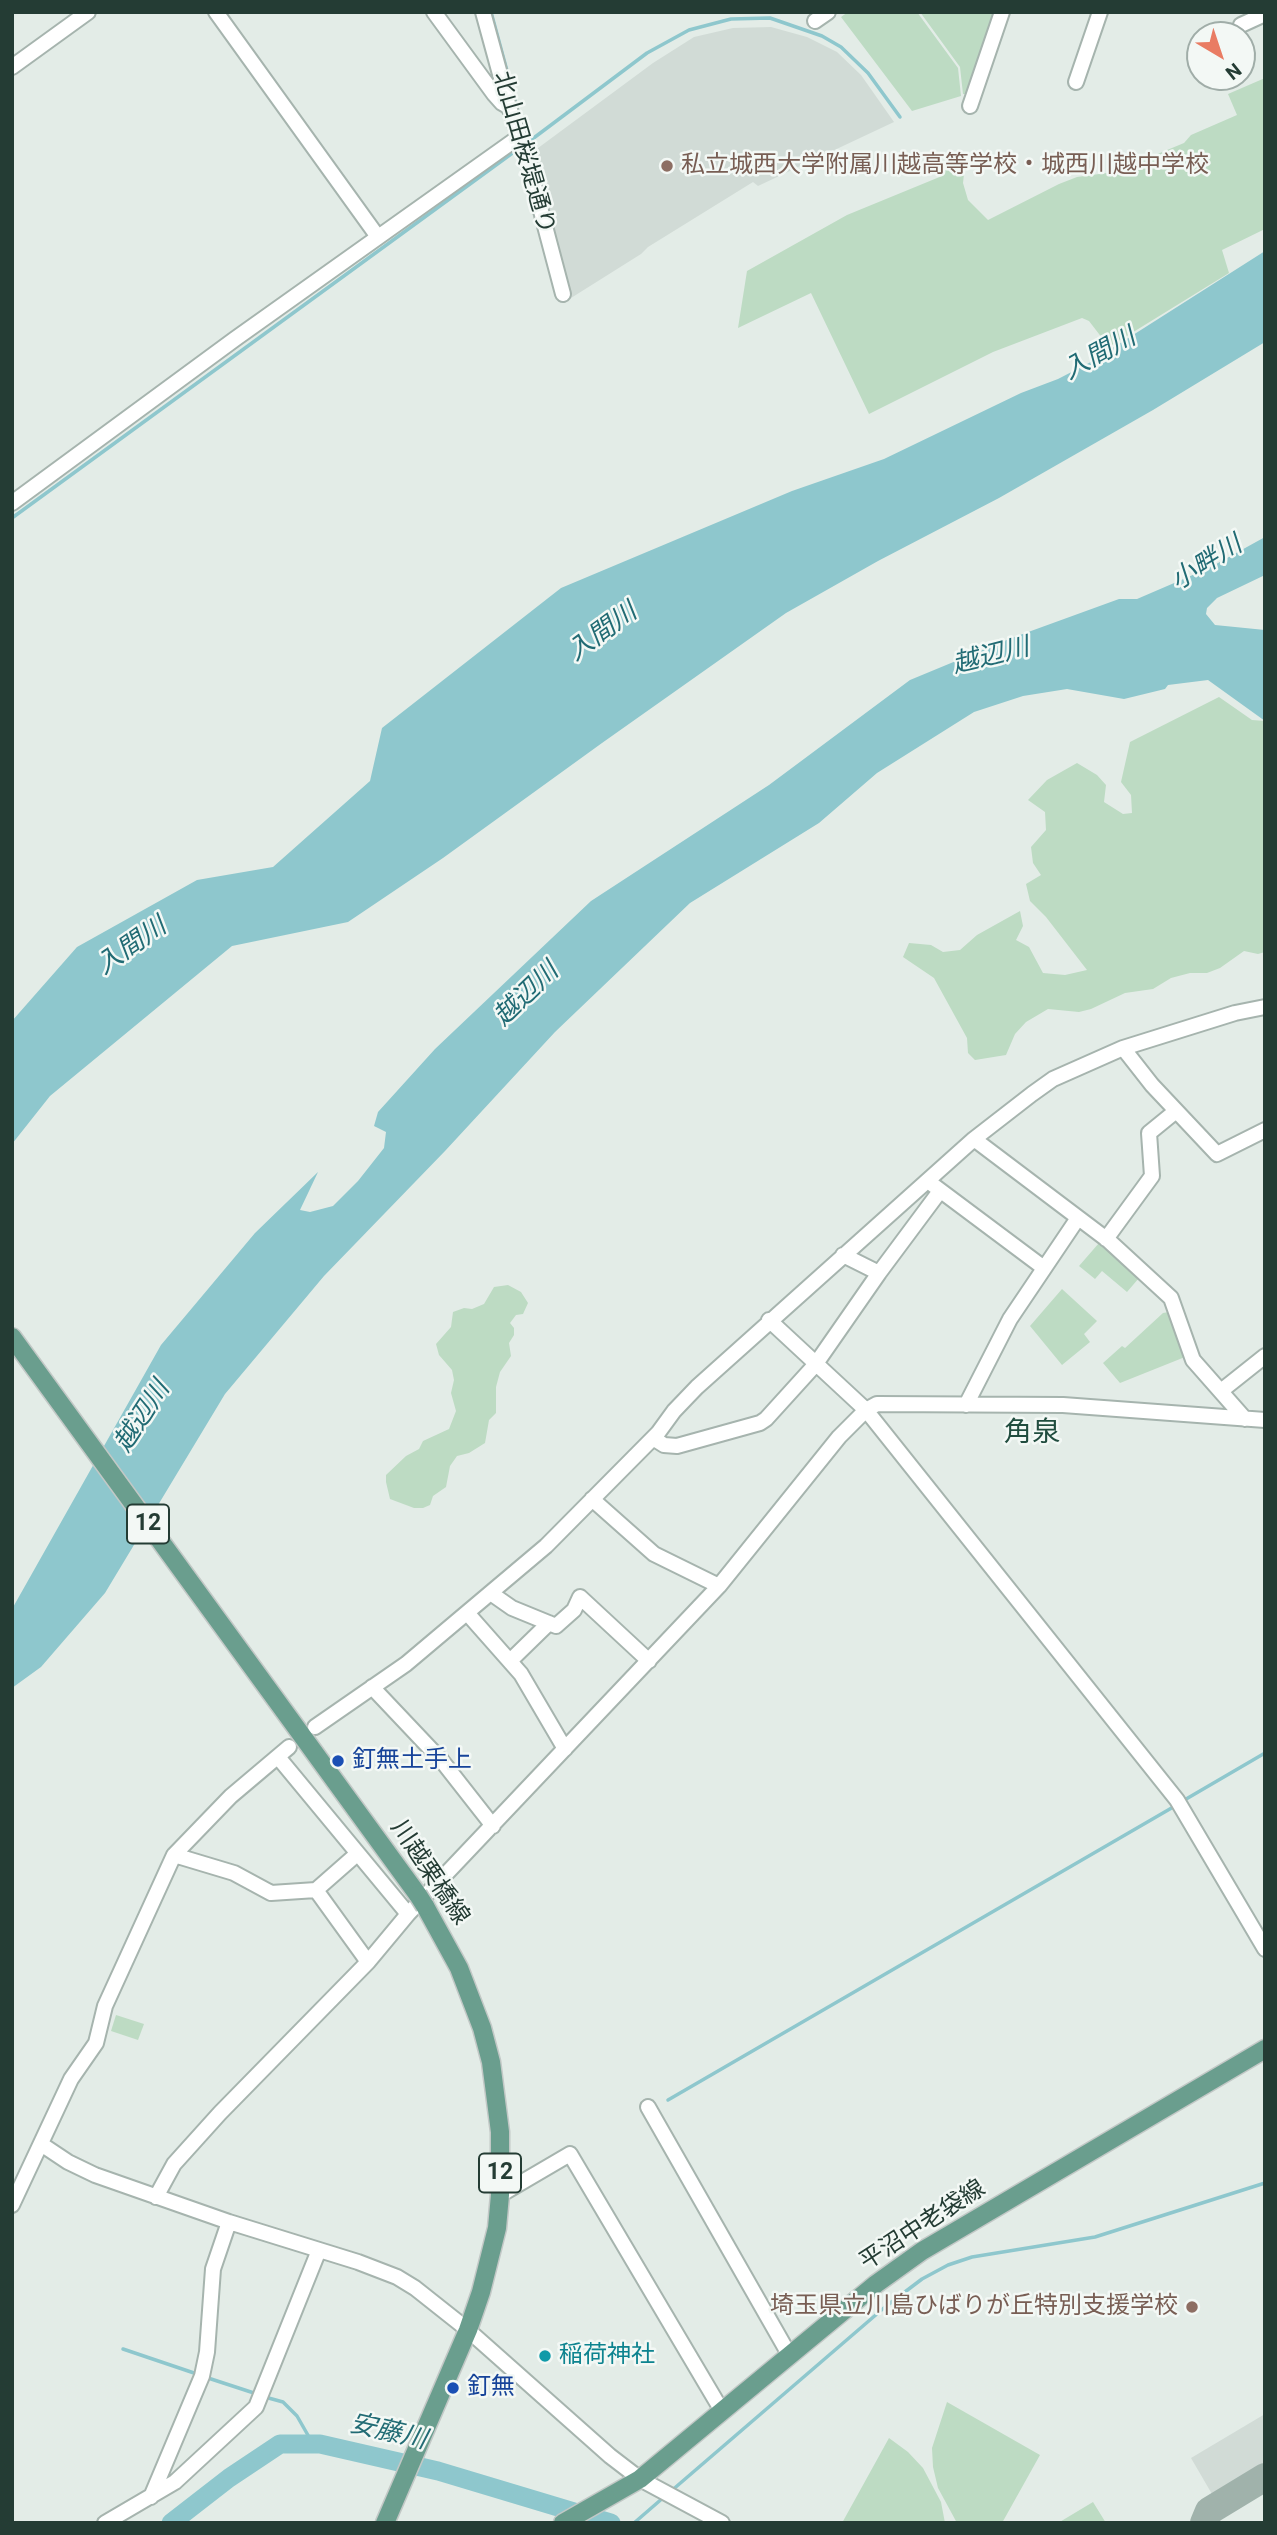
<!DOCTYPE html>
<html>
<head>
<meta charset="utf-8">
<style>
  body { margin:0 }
  #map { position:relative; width:1277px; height:2535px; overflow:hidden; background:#e3ece7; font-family:Roboto,sans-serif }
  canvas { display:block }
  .frame { position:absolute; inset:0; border:14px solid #243c34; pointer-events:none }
  .north { position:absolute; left:1186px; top:21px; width:70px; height:70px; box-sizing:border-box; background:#f3f8f5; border:2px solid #a0ada8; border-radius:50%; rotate:141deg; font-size:19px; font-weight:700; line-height:28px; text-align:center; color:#243c34 }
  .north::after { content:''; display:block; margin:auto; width:24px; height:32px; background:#e97c63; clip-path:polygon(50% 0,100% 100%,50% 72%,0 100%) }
</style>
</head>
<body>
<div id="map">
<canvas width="1277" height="2535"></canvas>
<div class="frame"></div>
<div class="north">N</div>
</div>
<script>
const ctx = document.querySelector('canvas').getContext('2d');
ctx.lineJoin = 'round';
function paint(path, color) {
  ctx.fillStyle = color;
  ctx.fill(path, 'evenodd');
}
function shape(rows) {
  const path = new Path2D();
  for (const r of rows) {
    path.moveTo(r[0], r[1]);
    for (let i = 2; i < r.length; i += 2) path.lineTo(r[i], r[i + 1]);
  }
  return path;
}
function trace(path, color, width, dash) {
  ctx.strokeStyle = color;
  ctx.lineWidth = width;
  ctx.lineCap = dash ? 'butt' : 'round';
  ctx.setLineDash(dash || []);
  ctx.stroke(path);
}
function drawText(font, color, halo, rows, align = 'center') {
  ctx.font = font + ' Roboto,"Noto Sans JP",sans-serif';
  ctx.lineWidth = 5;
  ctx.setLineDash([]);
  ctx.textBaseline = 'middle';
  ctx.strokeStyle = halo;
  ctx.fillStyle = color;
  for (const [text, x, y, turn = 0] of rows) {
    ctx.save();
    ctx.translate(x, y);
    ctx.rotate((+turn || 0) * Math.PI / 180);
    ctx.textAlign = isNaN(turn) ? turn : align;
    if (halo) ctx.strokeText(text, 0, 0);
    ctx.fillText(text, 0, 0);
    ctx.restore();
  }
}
paint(shape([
  [771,27,807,37,837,52,861,75,894,122,758,186,753,182,648,247,641,254,571,298,534,151,653,63,694,37,733,28],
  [1265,2414,1265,2489,1223,2513,1191,2458]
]), '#d1dbd6');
paint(shape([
  [848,12,917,12,958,68,961,96,912,111,841,17],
  [920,12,998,12,969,94,963,94,960,67],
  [1265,78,1265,229,1222,250,1229,273,1109,347,1089,321,1082,318,993,352,869,414,811,293,738,328,747,271,847,215,942,176,941,171,961,165,964,174,963,183,968,200,988,220,1059,184,1077,177,1114,172,1184,143,1191,135,1237,115,1228,94],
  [1219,697,1252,720,1265,721,1265,952,1258,954,1244,951,1220,968,1207,973,1190,973,1171,978,1153,989,1125,993,1091,1009,1079,1012,1048,1009,1026,1022,1015,1034,1006,1055,975,1060,968,1053,967,1038,934,978,903,957,909,943,931,945,943,952,960,950,977,935,1020,911,1023,926,1016,940,1029,947,1043,973,1065,975,1087,970,1046,917,1030,901,1026,884,1041,875,1033,863,1031,847,1046,830,1045,812,1028,800,1047,780,1077,763,1097,775,1106,785,1104,802,1123,814,1132,813,1131,795,1121,782,1130,742],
  [1099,1243,1139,1278,1127,1292,1102,1271,1095,1279,1079,1266],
  [508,1285,521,1292,528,1303,523,1314,516,1315,510,1323,514,1328,514,1335,509,1343,511,1356,500,1372,496,1387,496,1413,489,1420,485,1443,469,1453,457,1456,450,1466,446,1487,433,1496,430,1505,423,1508,414,1508,390,1499,386,1482,386,1475,406,1456,419,1449,423,1441,449,1429,456,1411,451,1393,454,1380,452,1370,439,1355,436,1344,451,1327,453,1312,464,1308,472,1309,484,1304,494,1287],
  [1062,1289,1097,1321,1084,1334,1090,1342,1062,1365,1030,1326],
  [1169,1312,1185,1357,1120,1383,1103,1363,1122,1346,1125,1348,1163,1313],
  [116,2015,144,2024,138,2040,111,2031],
  [947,2402,1040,2455,1002,2523,957,2523,938,2488,933,2467,932,2448],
  [889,2438,908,2452,923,2468,941,2502,945,2523,842,2523],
  [1093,2502,1106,2523,1058,2523]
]), '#bddbc3');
paint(shape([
  [1265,251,1265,342,1153,410,999,498,878,561,786,613,602,743,443,858,348,922,232,946,50,1096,12,1144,12,1021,77,947,197,880,273,867,370,781,382,728,561,588,792,491,884,459,1021,393,1058,379,1089,363],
  [1265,537,1265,575,1217,598,1207,608,1206,614,1215,625,1265,630,1265,721,1208,680,1168,685,1165,689,1124,699,1067,689,1023,696,974,712,877,773,819,823,690,903,555,1032,445,1151,324,1276,225,1394,105,1593,41,1667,12,1688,12,1609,161,1345,255,1233,318,1172,300,1210,310,1212,333,1206,358,1181,384,1148,386,1132,374,1126,378,1112,435,1049,591,901,769,785,910,680,1009,639,1119,599,1137,599,1209,568]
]), '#8ec7cd');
trace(shape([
  [491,12,519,115],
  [527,143,647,53,689,30,731,19,770,18,822,36,841,47,868,73,900,117],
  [12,518,518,149],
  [1181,1802,1265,1753],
  [668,2100,1175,1806],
  [123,2349,197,2374],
  [205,2377,257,2394],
  [265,2397,283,2402,297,2416,313,2444],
  [670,2492,885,2307,922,2279,948,2265,972,2257,1095,2237,1265,2183],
  [634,2523,664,2497]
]), '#8ec7cd', 3.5);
trace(shape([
  [171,2523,229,2478,280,2444,320,2444,438,2471,611,2523]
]), '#8ec7cd', 19);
trace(shape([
  [1204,2523,1209,2511,1265,2477]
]), '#a0b2ab', 28);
const minor = shape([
  [216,12,378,237],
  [434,12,494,94,502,103,509,107],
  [483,12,509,107,528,162,563,294],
  [815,21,828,12],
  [1241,25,1265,14],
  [12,67,88,12],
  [1076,82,1100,12],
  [970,106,1002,12],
  [12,503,235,339,519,137],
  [1123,1048,1152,1085,1217,1154,1265,1130],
  [974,1139,1109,1241,1171,1298,1193,1360,1245,1419],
  [933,1185,1044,1268],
  [1106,1239,1152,1176,1149,1133,1176,1111],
  [843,1255,879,1273],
  [769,1320,866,1410,1177,1800,1265,1949],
  [1221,1391,1265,1356],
  [966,1405,1010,1319,1078,1218],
  [653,1438,664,1445,677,1446,760,1423,766,1419,815,1365,879,1273,940,1191],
  [592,1499,654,1554,719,1586],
  [492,1594,512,1608,556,1626,574,1610,580,1597,649,1661],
  [468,1614,521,1674,565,1749],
  [510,1661,549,1623],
  [372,1687,442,1761,493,1826],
  [315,1727,406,1664,546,1546,658,1433,674,1411,697,1387,974,1139,1032,1094,1053,1079,1123,1048,1235,1013,1265,1007],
  [278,1757,408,1914],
  [174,1855,234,1873,271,1893,316,1890,368,1962],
  [316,1890,357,1854],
  [648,2107,790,2356],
  [41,2144,68,2162,95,2175,229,2222,358,2262,397,2277,415,2288,468,2330,610,2456,640,2479,722,2523],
  [500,2195,570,2154,722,2411],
  [156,2197,174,2164,220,2113,368,1962,408,1914,719,1586,839,1437,866,1410,877,1404,1063,1405,1265,1420],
  [12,2205,71,2079,96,2043,105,2006,174,1855,231,1796,289,1747],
  [151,2497,202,2376,207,2352,213,2269,229,2222],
  [105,2523,175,2482,256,2407,319,2250]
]);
const major = shape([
  [12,1337,418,1895],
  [385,2523,468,2330,481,2292,497,2228,500,2195,500,2132,491,2062,482,2028,459,1968,425,1906],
  [563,2523,640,2479,876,2284,922,2251,1265,2049]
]);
trace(minor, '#a6b4ae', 18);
trace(major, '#c2c8c6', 21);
trace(minor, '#fff', 14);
trace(major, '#6a9e8e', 18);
const majorBridge = shape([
  [418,1895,425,1906]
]);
trace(majorBridge, '#c2c8c6', 21, []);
trace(majorBridge, '#6a9e8e', 18);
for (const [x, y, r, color] of [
  [667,166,7,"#8d6e63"],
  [338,1761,7,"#1a4fb4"],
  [1192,2307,7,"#8d6e63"],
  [545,2356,7,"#0f9aa8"],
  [453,2388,7,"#1a4fb4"]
]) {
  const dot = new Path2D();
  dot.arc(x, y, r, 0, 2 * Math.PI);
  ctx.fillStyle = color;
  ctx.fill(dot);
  trace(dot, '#f3f8f5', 2.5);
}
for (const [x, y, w] of [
  [148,1524,42],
  [500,2173,42]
]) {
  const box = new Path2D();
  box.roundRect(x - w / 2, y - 19.5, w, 39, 5);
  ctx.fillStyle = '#f3f8f5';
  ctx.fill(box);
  trace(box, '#243c34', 2);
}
drawText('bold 23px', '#243c34', null, [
  ["12",148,1524],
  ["12",500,2173]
]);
drawText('24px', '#243c34', '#f3f8f5', [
  ["北山田桜堤通り",523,153,74],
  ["川越栗橋線",429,1873,56],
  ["平沼中老袋線",923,2226,-33]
]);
drawText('24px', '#785e54', '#f3f8f5', [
  ["私立城西大学附属川越高等学校・城西川越中学校",681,166],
  ["埼玉県立川島ひばりが丘特別支援学校",1178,2307,"right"]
], 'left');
drawText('24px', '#164399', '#f3f8f5', [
  ["釘無土手上",352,1761],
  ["釘無",467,2388]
], 'left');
drawText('24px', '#0d838f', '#f3f8f5', [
  ["稲荷神社",559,2356]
], 'left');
drawText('italic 26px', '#216b74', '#f3f8f5', [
  ["入間川",1100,355,-29],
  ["小畔川",1207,564,-32],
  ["入間川",603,633,-36],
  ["越辺川",991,657,-14],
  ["入間川",132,947,-35],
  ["越辺川",527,995,-44],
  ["越辺川",143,1417,-57],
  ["安藤川",388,2433,13]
]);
drawText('28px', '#214d3f', '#f3f8f5', [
  ["角泉",1032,1434]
]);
</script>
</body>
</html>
